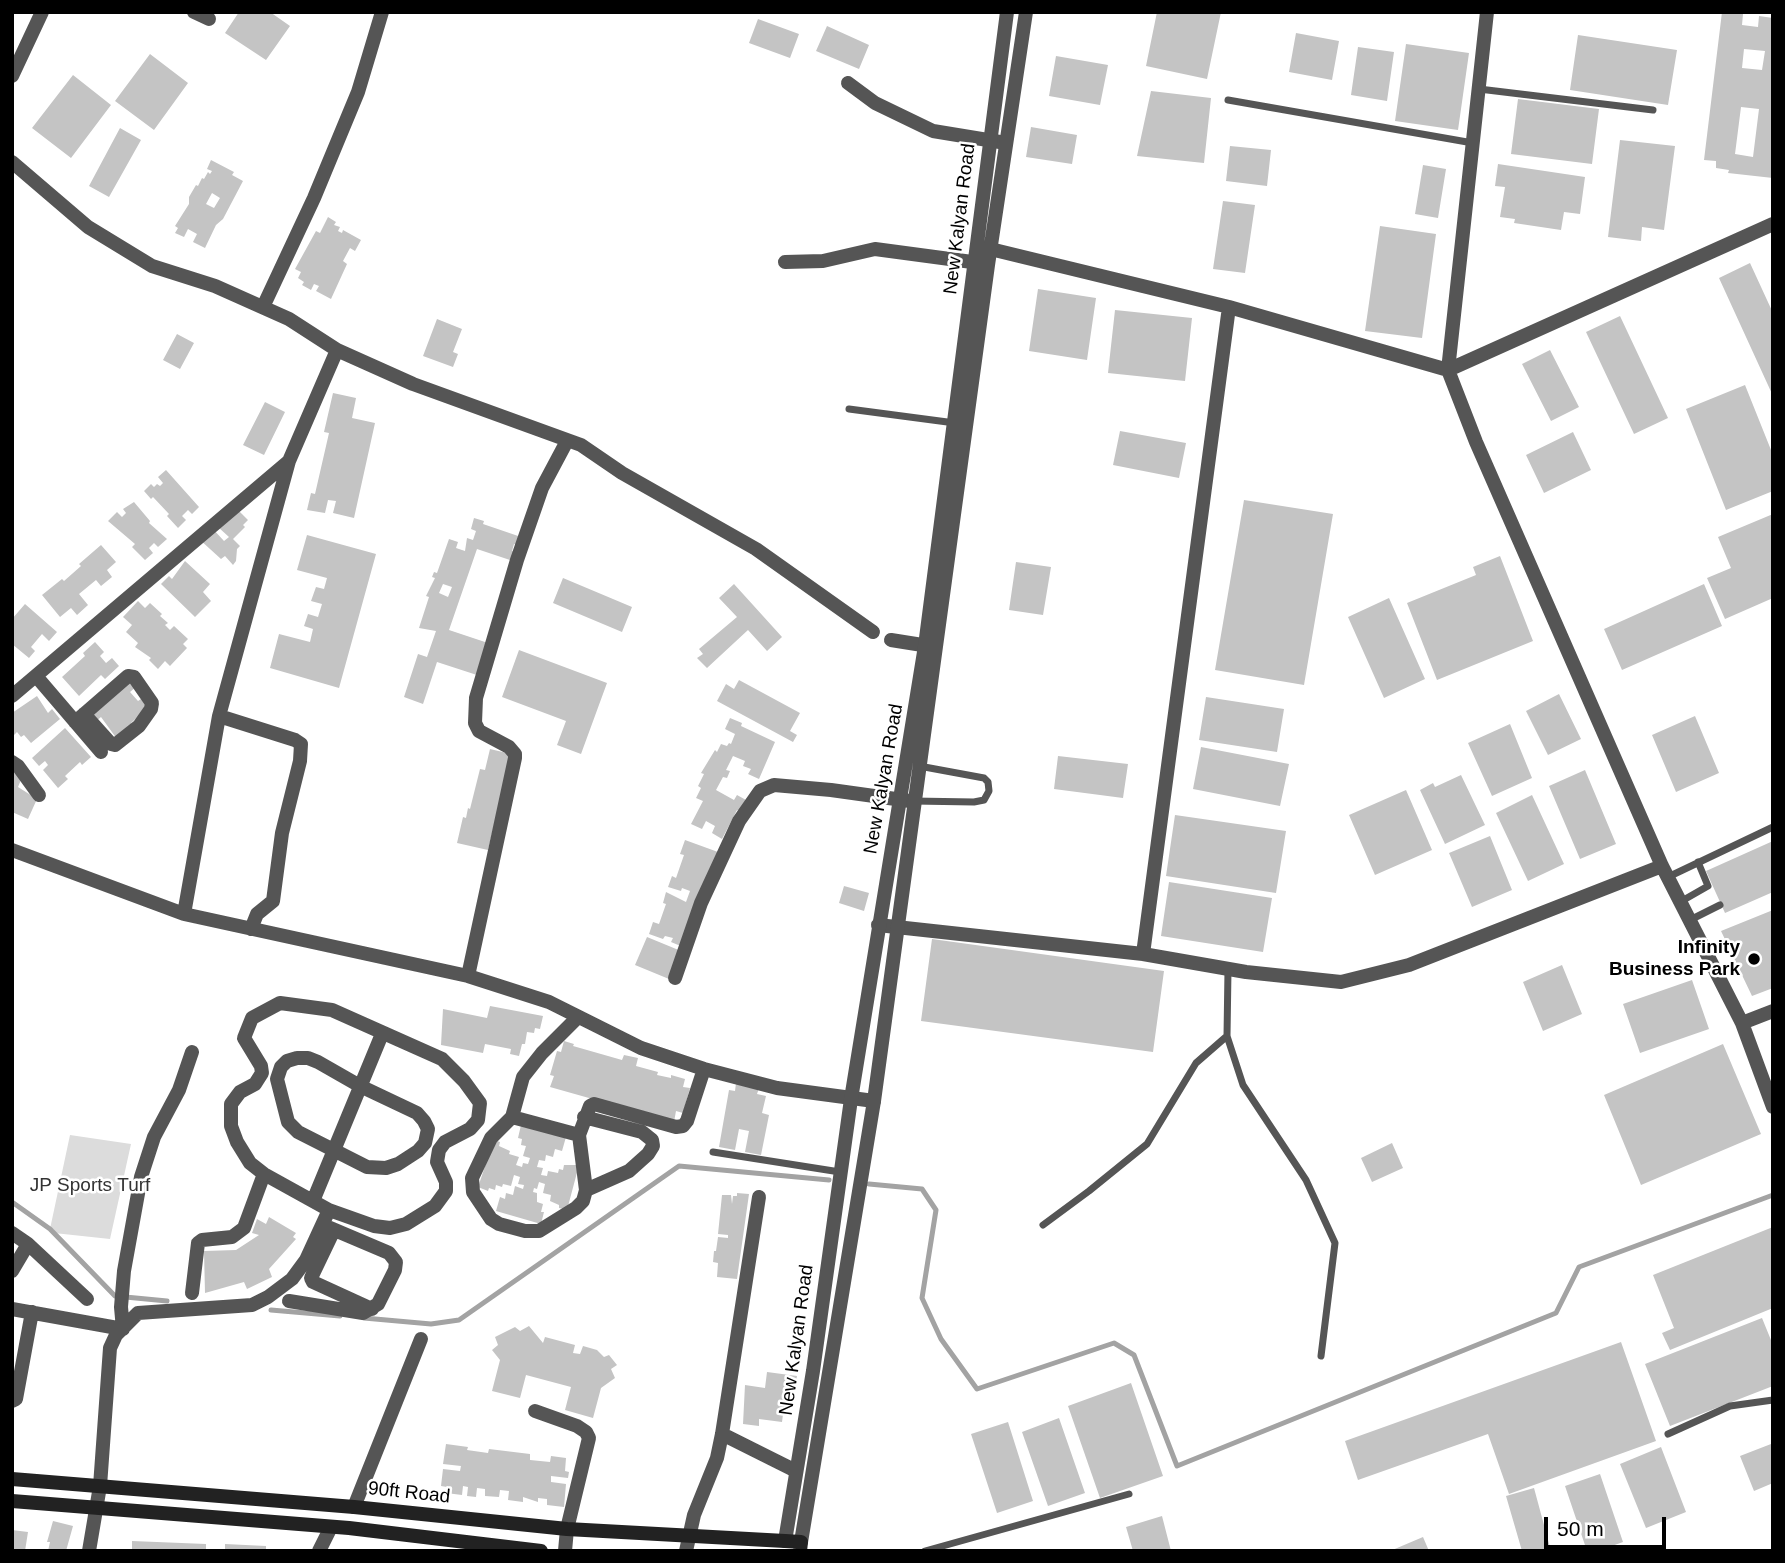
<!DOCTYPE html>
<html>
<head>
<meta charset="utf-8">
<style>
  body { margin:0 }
  #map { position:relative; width:1785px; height:1563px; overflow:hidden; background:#fff; font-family:Arial,sans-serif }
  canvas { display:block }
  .frame { position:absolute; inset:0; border:14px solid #000; pointer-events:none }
  .scale { position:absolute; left:1544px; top:1517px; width:122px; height:32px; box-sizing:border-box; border:4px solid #000; border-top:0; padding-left:9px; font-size:21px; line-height:24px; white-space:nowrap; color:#000; -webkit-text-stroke:5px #fff; paint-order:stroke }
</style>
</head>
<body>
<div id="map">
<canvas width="1785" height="1563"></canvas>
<div class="frame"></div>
<div class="scale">50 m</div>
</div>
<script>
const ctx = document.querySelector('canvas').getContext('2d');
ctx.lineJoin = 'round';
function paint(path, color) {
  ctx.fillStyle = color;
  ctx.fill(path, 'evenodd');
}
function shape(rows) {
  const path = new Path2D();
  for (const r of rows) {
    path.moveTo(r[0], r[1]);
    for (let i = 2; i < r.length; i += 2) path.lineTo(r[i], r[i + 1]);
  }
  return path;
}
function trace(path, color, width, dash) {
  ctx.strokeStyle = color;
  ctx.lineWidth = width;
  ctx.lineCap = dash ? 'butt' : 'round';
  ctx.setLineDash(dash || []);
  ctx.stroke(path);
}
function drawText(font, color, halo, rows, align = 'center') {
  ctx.font = font + ' Arial,sans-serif';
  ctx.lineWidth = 5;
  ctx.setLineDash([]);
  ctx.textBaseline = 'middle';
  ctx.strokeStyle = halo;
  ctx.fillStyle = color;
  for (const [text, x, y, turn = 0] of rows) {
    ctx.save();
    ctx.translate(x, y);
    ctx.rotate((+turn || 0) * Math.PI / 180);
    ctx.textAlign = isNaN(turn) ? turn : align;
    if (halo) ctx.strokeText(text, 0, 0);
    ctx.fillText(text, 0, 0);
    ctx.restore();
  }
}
paint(shape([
  [70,1135,131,1144,110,1239,54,1233,54,1229,50,1229]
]), '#dcdcdc');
trace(shape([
  [869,1184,922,1189,936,1210,922,1298,941,1339,977,1389,1114,1343,1134,1355,1177,1466,1556,1313,1579,1267,1773,1195],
  [12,1202,50,1229,115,1296,167,1301],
  [271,1310,340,1316],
  [364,1318,431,1324,459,1320,679,1166,829,1180]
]), '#a3a3a3', 5);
paint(shape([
  [239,12,270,12,290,26,266,60,225,33],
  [1157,12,1221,12,1207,79,1146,66],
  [1722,12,1743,14,1742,25,1758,27,1759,16,1773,18,1773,178,1728,173,1729,170,1716,168,1716,161,1704,160],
  [1744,49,1765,51,1762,70,1742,68],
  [1741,107,1759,109,1753,157,1735,154],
  [758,19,799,34,790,58,749,43],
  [827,26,869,45,859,69,816,51],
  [1296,33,1339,41,1332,80,1289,72],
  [1578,35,1677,50,1668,105,1570,90],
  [1406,44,1469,53,1458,130,1395,121],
  [1358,47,1394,52,1387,101,1351,95],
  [150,54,188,83,154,130,115,101],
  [1056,56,1108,65,1100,105,1049,96],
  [73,75,111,105,71,158,32,128],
  [1151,91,1211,98,1204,163,1137,156],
  [1518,99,1599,109,1592,164,1511,154],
  [1031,127,1077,135,1072,164,1026,157],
  [120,128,141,140,109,197,89,186],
  [1620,140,1675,146,1664,230,1642,227,1641,241,1608,237],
  [1230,146,1271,150,1267,186,1226,181],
  [211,160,234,172,232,175,243,181,223,219,216,225,205,248,193,242,197,234,188,229,184,237,175,233,178,228,175,226,189,204,189,197,196,185,198,186,202,178,204,179,208,172,210,174,212,171,207,169],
  [212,193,220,198,214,208,206,204],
  [1498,164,1585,177,1580,214,1564,212,1561,230,1514,223,1515,219,1500,217,1505,187,1495,186],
  [1423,165,1446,169,1438,218,1415,214],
  [1223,201,1255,205,1245,273,1213,269],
  [328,217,336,222,334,225,340,227,338,231,342,233,343,230,361,240,355,251,350,248,343,261,347,264,331,299,316,291,319,286,314,284,311,290,302,285,304,282,298,278,301,272,295,269,316,231,320,233],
  [1380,226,1436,234,1422,338,1365,331],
  [1750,263,1773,313,1773,396,1719,278],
  [1038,289,1096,298,1087,360,1029,351],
  [1115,310,1192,318,1185,381,1108,373],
  [1620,316,1668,418,1634,434,1586,332],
  [437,319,462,329,453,352,458,354,453,367,423,356],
  [177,334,194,343,180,369,163,360],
  [1550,350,1579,407,1551,421,1522,364],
  [1745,385,1773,455,1773,491,1726,510,1686,409],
  [333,393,356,398,352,418,375,423,354,518,333,513,336,501,328,500,325,513,307,510,311,493,315,494,329,433,324,432],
  [265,402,285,412,264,455,243,445],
  [1120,431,1186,443,1179,478,1113,465],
  [1573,432,1591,470,1544,493,1526,455],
  [166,470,199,507,192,514,188,510,182,516,186,520,178,528,167,516,169,514,153,497,151,499,144,491,151,484,154,487,157,484,160,486,163,483,158,477],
  [1244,500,1333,514,1304,685,1215,670],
  [134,502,150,521,149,523,167,539,158,547,154,543,149,548,153,553,145,560,132,547,135,544,108,521,117,512,122,517,126,513,123,509],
  [237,509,248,520,243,525,245,527,233,539,240,546,237,549,236,561,233,565,225,556,221,559,199,539,213,529,224,541,229,537,218,527],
  [1773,514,1773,598,1725,619,1707,578,1731,568,1718,537],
  [474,518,484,521,483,524,524,538,521,547,514,544,512,551,519,554,516,562,477,549,449,630,491,644,480,676,437,662,423,704,404,697,418,654,427,657,436,631,419,628,429,597,426,596,435,578,432,577,434,572,437,573,449,539,458,542,456,548,465,551,467,538,473,540,476,531,471,529],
  [443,584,452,587,448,597,439,593],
  [307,535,376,554,339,688,270,668,279,634,310,642,313,629,304,626,308,614,318,617,322,604,311,601,316,587,324,589,327,578,297,570],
  [101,545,116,562,107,570,112,577,101,586,96,580,79,594,88,605,77,615,71,608,60,617,42,595,62,579,64,581,81,566,79,564],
  [1500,556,1533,641,1437,680,1407,603,1476,575,1473,567],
  [185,561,210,584,203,592,211,601,195,617,161,584,169,576,172,579],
  [1016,562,1051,567,1043,615,1009,610],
  [563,578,632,607,622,632,553,603],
  [734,584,782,637,767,651,748,630,707,668,697,658,703,654,699,649,737,617,719,598],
  [1704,584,1722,626,1622,670,1604,629],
  [1389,598,1425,679,1384,698,1348,617],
  [138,601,145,608,150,603,162,614,160,616,168,623,165,625,170,630,174,626,188,639,183,644,187,648,170,666,165,661,158,669,149,660,151,658,135,647,138,643,126,632,132,625,123,617],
  [25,604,57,632,49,641,42,634,31,647,35,651,29,658,12,644,12,619],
  [95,642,104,652,100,656,106,663,112,658,119,666,105,679,101,675,79,696,62,677,85,656,83,653],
  [519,650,607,683,581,754,557,745,566,721,502,697],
  [130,678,137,686,130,692,138,701,141,699,148,707,131,723,133,726,117,739,101,717,95,722,88,714],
  [739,680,800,713,790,731,797,735,793,742,717,701,726,684,734,689],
  [1559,694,1581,739,1548,755,1526,711],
  [37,696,48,713,52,709,60,719,31,743,24,735,21,737,17,732,14,735,12,732,12,713],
  [1206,697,1284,709,1277,752,1199,740],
  [1695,716,1719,773,1676,792,1652,735],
  [730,718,742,723,741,726,775,742,759,779,748,774,751,769,743,766,745,761,733,756,726,770,730,771,727,778,723,777,716,790,734,800,737,795,746,800,740,812,737,810,722,839,712,833,715,826,706,821,702,829,691,824,703,801,696,798,701,788,698,786,704,774,701,773,715,750,717,752,721,744,727,746,729,743,731,744,735,734,725,729],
  [1510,724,1532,778,1492,796,1468,743],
  [65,728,91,757,82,765,80,762,65,776,68,779,58,788,43,770,48,765,45,761,39,766,32,758],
  [1201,747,1289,764,1280,806,1193,789],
  [490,749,511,754,488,850,457,843,463,817,466,818,468,808,470,809,480,769,485,770],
  [1058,756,1128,764,1123,798,1054,789],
  [12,765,23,775,18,787,37,799,28,819,12,812],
  [1585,770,1616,844,1580,859,1549,786],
  [1461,775,1485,825,1445,844,1420,790,1433,783,1435,787],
  [1406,790,1432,850,1375,875,1349,815],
  [1532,795,1564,864,1528,881,1496,813],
  [1175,815,1286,831,1276,893,1166,876],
  [1490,836,1512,890,1472,907,1449,853],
  [685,840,718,852,683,947,671,942,673,938,665,936,663,939,649,934,653,922,659,924,666,904,663,903,666,892,686,902,690,891,682,888,681,891,668,887,672,876,676,878,684,855,680,854],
  [1773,841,1773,892,1725,913,1706,871],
  [1169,882,1272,898,1263,952,1161,936],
  [844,886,869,893,864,911,839,903],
  [1773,910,1773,988,1752,996,1721,931],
  [647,937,681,951,669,979,635,965],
  [932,939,1164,971,1153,1052,921,1021],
  [1562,965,1582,1014,1543,1031,1523,982],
  [1692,980,1709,1029,1640,1053,1623,1004],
  [490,1006,543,1016,540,1029,535,1028,534,1033,527,1032,525,1044,522,1044,519,1056,510,1054,511,1049,485,1044,483,1053,441,1045,443,1009,487,1018],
  [564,1041,574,1044,573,1046,622,1060,624,1055,638,1058,636,1066,658,1072,657,1075,671,1078,671,1075,685,1079,683,1087,690,1088,683,1113,676,1111,674,1122,550,1087,554,1076,550,1075,557,1051,561,1052],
  [1723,1044,1761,1134,1641,1185,1604,1095],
  [736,1083,759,1088,757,1094,766,1096,762,1113,769,1115,761,1155,745,1152,749,1131,739,1129,735,1150,719,1147,729,1090,735,1091],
  [521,1125,566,1137,562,1151,555,1149,553,1157,546,1155,545,1161,539,1160,537,1167,543,1168,541,1175,547,1176,548,1171,558,1173,559,1169,563,1170,564,1165,579,1165,567,1210,559,1208,559,1205,550,1201,551,1195,543,1193,545,1184,539,1182,537,1189,534,1188,533,1192,537,1193,537,1202,543,1204,541,1212,544,1212,541,1224,496,1211,500,1197,505,1199,506,1193,513,1195,515,1186,523,1189,524,1185,518,1184,520,1177,514,1175,511,1186,503,1184,502,1187,496,1185,495,1190,489,1188,488,1191,478,1187,494,1140,500,1142,499,1146,510,1151,509,1154,519,1157,516,1165,522,1167,523,1163,528,1164,530,1158,523,1156,526,1146,521,1145,522,1139,518,1138],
  [1392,1143,1403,1168,1372,1182,1361,1158],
  [737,1193,749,1194,737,1279,717,1277,718,1263,713,1262,714,1251,716,1251,718,1237,728,1238,728,1235,718,1234,722,1195,731,1195,732,1204,733,1196,737,1196],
  [269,1217,296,1233,293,1237,296,1239,269,1269,272,1277,247,1289,244,1282,205,1293,204,1251,236,1250,259,1235,252,1233,257,1219,266,1224],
  [1773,1227,1773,1308,1670,1350,1662,1333,1674,1328,1653,1275],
  [1762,1318,1773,1345,1773,1386,1670,1426,1645,1364],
  [529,1326,543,1343,545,1337,575,1345,573,1353,580,1354,583,1346,597,1350,604,1357,609,1355,617,1365,611,1369,615,1378,601,1388,593,1418,565,1410,571,1387,526,1375,520,1398,492,1391,500,1360,492,1350,498,1345,495,1337,515,1327,520,1331],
  [1621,1342,1656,1441,1509,1494,1488,1434,1358,1480,1345,1441],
  [767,1372,797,1376,794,1392,786,1391,782,1422,759,1419,759,1426,743,1424,745,1385,765,1388],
  [1131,1383,1163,1476,1100,1498,1068,1406],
  [1059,1418,1085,1493,1048,1506,1022,1432],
  [1008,1422,1033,1501,997,1513,971,1434],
  [446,1444,468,1447,467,1450,488,1453,489,1449,530,1454,530,1460,550,1462,551,1456,566,1458,565,1471,569,1472,568,1478,551,1476,551,1482,566,1484,564,1507,547,1505,547,1499,538,1498,538,1502,523,1497,523,1502,508,1500,509,1491,500,1490,499,1497,485,1496,485,1489,477,1488,476,1497,467,1496,468,1487,463,1486,462,1495,446,1493,447,1487,441,1486,443,1469,460,1471,461,1466,443,1464],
  [1771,1444,1773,1450,1773,1483,1754,1491,1740,1456],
  [1661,1447,1686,1512,1646,1528,1620,1464],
  [1600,1474,1623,1542,1598,1551,1587,1551,1565,1486],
  [1534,1488,1551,1551,1522,1551,1506,1496],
  [1162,1516,1171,1551,1133,1551,1126,1527],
  [53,1521,73,1526,66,1551,48,1551,50,1542,47,1542],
  [12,1530,28,1532,25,1551,12,1551],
  [1423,1537,1429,1551,1390,1551],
  [132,1541,206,1544,206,1551,132,1551],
  [225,1544,266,1546,266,1551,225,1551]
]), '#c4c4c4');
trace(shape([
  [1479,89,1653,110],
  [1228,100,1473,143],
  [849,409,955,423],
  [913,801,974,802,984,800,989,791,988,782,984,778,919,766],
  [1668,877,1773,827],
  [1680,902,1708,886,1698,862],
  [1690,920,1720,905],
  [1228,970,1227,1036,1243,1085,1306,1180,1335,1243,1321,1356],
  [713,1152,840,1172],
  [1043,1225,1089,1191,1147,1144,1196,1063,1227,1036],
  [1668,1434,1730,1406,1773,1400],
  [925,1551,1129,1494]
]), '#555', 7);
trace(shape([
  [194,12,209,19],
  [1487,12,1448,370,1476,442,1662,866,1742,1023],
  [12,76,42,12],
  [848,83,875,103,933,131,1006,143],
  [12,162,88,227,152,266,215,286,289,319,337,350,413,384,581,445,622,473,756,549,873,632],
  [978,246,1229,307,1448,370,1773,224],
  [785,262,823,261,875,249,987,264],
  [263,307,314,198,358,92,382,12],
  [891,640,935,647],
  [36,676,101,752],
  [12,696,289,461,337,350],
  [219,716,295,740,301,744,300,761,282,833,273,901,257,914,251,929],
  [75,722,128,676,134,677,152,703,151,709,139,726,115,745,111,744,84,714],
  [12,762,18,766,39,795],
  [12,850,184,914,219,716,289,461],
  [184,914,468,976,549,1002,641,1048,704,1069,777,1088,874,1101],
  [878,925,1143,954,1229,307],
  [1143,954,1246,972,1341,982,1409,965,1662,866],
  [468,976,515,758,515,754,509,747,479,731,475,723,476,698,517,560,542,488,567,441],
  [675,978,701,903,739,821,760,791,774,785,831,790,910,801],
  [1773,1011,1742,1023,1773,1107],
  [578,1017,542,1053,523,1077,512,1117,491,1138,472,1178,473,1192,491,1219,499,1224,525,1231,539,1231,576,1208,583,1201,586,1190,579,1135,590,1106,594,1104,676,1127,683,1126,687,1121,704,1069],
  [297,1058,308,1058,318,1062,360,1086,417,1113,424,1121,428,1129,425,1143,418,1151,398,1164,386,1168,367,1167,298,1132,288,1122,277,1079,281,1067,287,1061,297,1058],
  [512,1117,579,1135],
  [584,1117,642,1132,652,1140,653,1146,648,1154,629,1171,586,1190],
  [313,1201,382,1034],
  [334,1230,311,1278,313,1282,372,1309],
  [12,1233,28,1244,12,1271],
  [28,1244,87,1299],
  [192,1293,198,1243,202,1240,232,1237,244,1228,264,1174],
  [289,1301,363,1313,378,1304,395,1270,396,1262,389,1253,323,1225],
  [12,1309,123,1329,121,1307,124,1271,141,1177,154,1137,179,1090,192,1052],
  [12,1401,16,1399,32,1312],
  [535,1411,577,1426,586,1432,589,1438,567,1529,565,1551],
  [722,1434,796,1471],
  [354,1507,421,1339],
  [89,1551,100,1486,110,1348,116,1335,138,1313,252,1305,268,1297,292,1279,306,1260,329,1210,264,1174,250,1163,237,1142,231,1126,231,1104,240,1092,255,1084,262,1073,261,1066,244,1038,252,1018,280,1003,332,1010,442,1059,464,1081,480,1103,478,1120,470,1129,445,1142,439,1150,437,1162,446,1182,446,1191,435,1206,406,1224,390,1228,374,1226,329,1210],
  [319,1551,331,1527],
  [686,1551,694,1515,717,1458,722,1434,759,1197]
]), '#555', 14);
trace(shape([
  [785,1541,813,1371,851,1099,925,646,1007,12],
  [801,1542,874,1101,988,265,1026,12]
]), '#555', 14);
trace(shape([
  [12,1479,354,1507,567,1529,785,1541,801,1542,800,1551],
  [12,1501,349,1528,541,1551]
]), '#222', 14);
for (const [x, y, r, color] of [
  [1754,959,7,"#000"]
]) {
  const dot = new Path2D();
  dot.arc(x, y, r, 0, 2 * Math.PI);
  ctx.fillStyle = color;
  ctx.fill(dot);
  trace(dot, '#fff', 2.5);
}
drawText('19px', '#000', '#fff', [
  ["New Kalyan Road",960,219,-83],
  ["New Kalyan Road",884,779,-80],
  ["New Kalyan Road",797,1340,-82],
  ["90ft Road",409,1493,6]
]);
drawText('bold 19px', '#000', '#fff', [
  ["Infinity",1740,948],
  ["Business Park",1740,970]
], 'right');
drawText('19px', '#333', '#fff', [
  ["JP Sports Turf",90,1186]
]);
</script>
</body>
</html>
